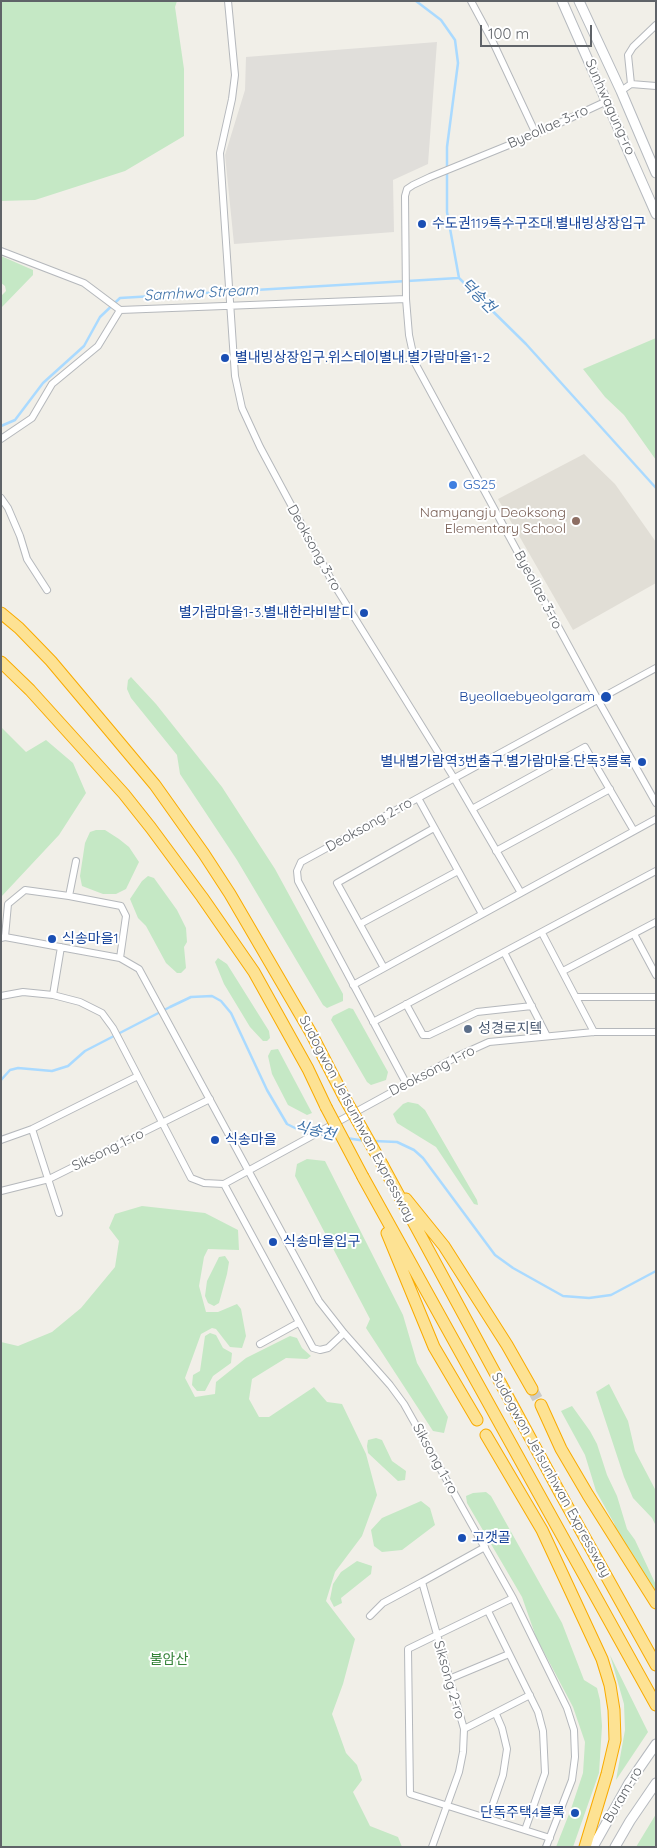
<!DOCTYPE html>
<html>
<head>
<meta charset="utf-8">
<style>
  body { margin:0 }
  #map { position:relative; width:657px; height:1848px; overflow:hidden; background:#f1efe8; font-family:Quicksand,sans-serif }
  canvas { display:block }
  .frame { position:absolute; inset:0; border:2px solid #5f6368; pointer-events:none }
  .scale { position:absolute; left:480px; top:25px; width:112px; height:22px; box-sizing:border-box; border:2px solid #5f6368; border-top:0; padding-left:6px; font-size:15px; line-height:18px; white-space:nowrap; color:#5f6368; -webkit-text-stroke:4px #fff; paint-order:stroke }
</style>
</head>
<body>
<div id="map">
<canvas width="657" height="1848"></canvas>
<div class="frame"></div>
<div class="scale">100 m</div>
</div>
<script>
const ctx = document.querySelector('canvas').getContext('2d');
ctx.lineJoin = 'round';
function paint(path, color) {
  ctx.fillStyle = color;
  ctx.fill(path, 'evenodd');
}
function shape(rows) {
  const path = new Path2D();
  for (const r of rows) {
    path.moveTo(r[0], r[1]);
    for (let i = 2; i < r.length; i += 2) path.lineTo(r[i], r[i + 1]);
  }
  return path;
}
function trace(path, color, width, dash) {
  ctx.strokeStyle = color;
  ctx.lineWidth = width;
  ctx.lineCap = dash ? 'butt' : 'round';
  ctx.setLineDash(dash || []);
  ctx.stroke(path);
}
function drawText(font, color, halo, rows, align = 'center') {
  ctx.font = font + ' Quicksand,"Noto Sans KR",sans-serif';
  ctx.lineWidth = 4;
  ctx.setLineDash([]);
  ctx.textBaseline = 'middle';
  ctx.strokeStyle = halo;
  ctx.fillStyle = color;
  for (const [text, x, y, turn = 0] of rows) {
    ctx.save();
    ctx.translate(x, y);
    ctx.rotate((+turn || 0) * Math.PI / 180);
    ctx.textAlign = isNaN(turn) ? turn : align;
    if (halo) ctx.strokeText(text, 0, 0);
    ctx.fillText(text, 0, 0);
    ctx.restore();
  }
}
paint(shape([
  [437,42,428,164,393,180,394,232,234,244,225,155,245,90,246,57]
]), '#e0deda');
paint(shape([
  [584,454,615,484,656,542,656,583,573,630,498,499]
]), '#e1ded6');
paint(shape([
  [1,1,177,1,175,7,184,69,184,136,125,171,35,200,1,201],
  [1,256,33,270,33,275,1,308,1,296,6,291,5,286,1,283],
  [656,338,656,460,624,415,605,397,583,369],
  [131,677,156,704,222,787,275,869,343,994,343,1001,327,1008,323,1005,237,860,180,774,177,755,131,698,127,689,128,680],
  [1,727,26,752,46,740,73,763,86,793,59,835,1,897],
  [96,830,105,830,119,839,129,847,139,862,126,889,116,894,103,894,82,886,80,876,85,843,90,832],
  [148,876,154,878,177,910,186,928,187,942,184,947,186,968,181,973,177,973,166,963,146,926,138,918,130,899,142,881],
  [218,958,227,964,269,1031,270,1038,267,1041,263,1041,250,1027,224,984,215,962],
  [349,1008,353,1009,388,1072,386,1080,371,1085,367,1082,331,1020,333,1016],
  [278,1049,312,1113,307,1115,288,1105,272,1074,268,1056,271,1050],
  [408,1102,418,1104,425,1110,477,1200,478,1205,474,1204,436,1147,397,1123,393,1114,403,1104],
  [307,1159,325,1161,403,1315,417,1363,448,1417,444,1433,433,1431,366,1328,370,1319,295,1176,297,1164],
  [142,1206,205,1213,238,1230,239,1250,208,1249,204,1257,199,1286,206,1312,218,1312,237,1304,241,1309,246,1336,242,1348,230,1347,216,1329,212,1328,201,1334,185,1378,195,1397,215,1394,216,1382,246,1358,290,1336,297,1338,302,1348,311,1356,307,1359,286,1358,252,1379,249,1399,259,1417,269,1417,314,1387,327,1402,342,1404,366,1454,377,1495,362,1536,335,1572,326,1601,355,1639,343,1684,332,1714,346,1753,357,1765,362,1780,353,1792,370,1826,398,1837,402,1847,1,1847,1,1342,18,1346,52,1332,81,1308,115,1267,119,1241,109,1228,115,1214],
  [225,1256,229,1262,227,1274,219,1303,214,1306,208,1303,205,1296,207,1281,219,1257],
  [210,1333,216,1335,223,1348,232,1353,231,1363,213,1376,205,1391,197,1391,192,1385,193,1375,200,1371,205,1336],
  [609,1384,628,1421,635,1451,656,1491,656,1526,652,1518,633,1498,624,1477,596,1392],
  [572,1406,590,1431,597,1444,607,1475,617,1496,627,1529,635,1540,656,1585,656,1592,616,1530,614,1523,596,1491,585,1455,561,1411],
  [376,1438,382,1440,392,1461,406,1471,405,1480,398,1481,368,1453,367,1446,368,1440],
  [486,1492,491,1496,562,1623,584,1680,597,1688,600,1700,602,1726,599,1773,573,1847,556,1847,571,1809,583,1773,585,1742,573,1707,536,1637,522,1597,467,1503,466,1496,473,1493],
  [421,1501,430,1508,435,1525,402,1550,382,1552,374,1546,371,1530,382,1518],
  [357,1561,372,1566,371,1574,341,1598,342,1603,334,1607,330,1599,333,1584,341,1572],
  [610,1655,648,1732,616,1780,625,1730,624,1704],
  [656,1814,656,1847,636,1847,653,1819]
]), '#c5e8c5');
trace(shape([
  [416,1,441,20,455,40,458,63,447,147,447,212,459,278,526,344,656,488],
  [1,426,15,420,43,383,84,346,100,317,120,298,458,278],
  [1,1080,10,1070,18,1068,52,1071,68,1066,85,1051,170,1007,191,997,212,996,221,1001,231,1013,267,1090,287,1124,297,1129,314,1132],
  [319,1134,338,1137],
  [346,1138,366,1141],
  [374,1141,397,1142,414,1150,423,1158,495,1255,513,1268,563,1296,589,1298,611,1295,656,1271]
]), '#aadaff', 2.5);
trace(shape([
  [532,1389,541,1405]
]), '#ccccc8', 11, [11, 5.5]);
const street = shape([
  [228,1,235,75,232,99,220,153,235,376,242,408,260,447,333,583,454,778,521,893],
  [471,1,492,40,536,134],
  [631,84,628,55,633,47,656,25],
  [621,91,631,84,656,86],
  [607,101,536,134,430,177,413,185,407,189,405,196,406,299,409,335,415,363,598,700,656,803],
  [1,251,84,283,120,310,406,299],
  [1,439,32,418,52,384,98,346,120,310],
  [1,498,8,508,20,536,27,559,47,590],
  [418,798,482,914],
  [472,809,585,747,634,831],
  [496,851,610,789],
  [69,896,76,861],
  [360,924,458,871],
  [542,933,594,1032],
  [634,934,656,975],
  [5,937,8,904,25,890,69,896,121,906,126,916,120,958],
  [1,938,5,937,120,958,139,969,319,1301,344,1333,390,1385,404,1404,513,1598,567,1708,574,1730,575,1757,572,1780,546,1847],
  [504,952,547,1036],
  [384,968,337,883,434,828],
  [563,971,656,922],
  [353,985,656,819],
  [53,995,61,947],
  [1,996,23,992,53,995,80,1002,102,1013,113,1028,191,1178,204,1183,224,1184,458,1056,489,1042,594,1032,656,1032],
  [577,997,656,997],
  [406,1004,423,1035,429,1035,477,1012,532,1006],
  [373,1022,656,871],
  [406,1083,298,881,297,871,301,862,656,668],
  [32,1129,59,1213],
  [1,1140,32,1129,138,1076],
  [224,1184,313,1348,320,1350,328,1348,344,1333],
  [1,1191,49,1179,210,1099],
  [260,1344,298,1323],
  [513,1598,408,1649,410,1794,550,1838],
  [488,1611,538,1712,543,1731,545,1773,525,1830],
  [370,1616,383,1603,422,1582],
  [449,1679,509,1654],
  [464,1729,530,1695],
  [488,1818,503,1775,507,1749,502,1728,496,1714],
  [432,1847,459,1772,463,1752,464,1729,422,1582,485,1547]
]);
const secondary = shape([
  [562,1,656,214],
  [579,1,621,91,656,173],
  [593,1847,629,1783,656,1744],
  [615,1847,630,1821,656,1783]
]);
const highway = shape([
  [1,613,19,628,51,661,109,730,155,785,204,854,230,894,311,1033,344,1097],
  [1,662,30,690,124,794,151,828,202,897,254,972,308,1069,326,1107],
  [383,1166,560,1493,656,1665],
  [363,1177,656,1705],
  [406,1199,444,1246,507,1345,532,1389],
  [387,1233,434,1347,477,1420],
  [541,1405,561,1449,588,1495,656,1603],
  [486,1435,542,1530,602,1659,610,1685,614,1710,615,1740,607,1774,585,1847]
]);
trace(street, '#b5b8bc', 8);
trace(secondary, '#b6babf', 11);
trace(highway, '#f9ab00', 13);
trace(street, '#fff', 6);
trace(secondary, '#fff', 9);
trace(highway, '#fde293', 11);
const highwayBridge = shape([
  [344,1097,383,1166],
  [326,1107,363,1177]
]);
trace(highwayBridge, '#f9ab00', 13, []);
trace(highwayBridge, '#fde293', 11);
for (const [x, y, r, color] of [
  [422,224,5,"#1a4fb4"],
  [225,358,5,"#1a4fb4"],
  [453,485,5,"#3f7fe0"],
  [576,521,5,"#8d6e63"],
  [364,613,5,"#1a4fb4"],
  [606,697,6,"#1a4fb4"],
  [642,762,5,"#1a4fb4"],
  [52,939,5,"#1a4fb4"],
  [468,1029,5,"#5c6f8a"],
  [215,1140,5,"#1a4fb4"],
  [273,1242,5,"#1a4fb4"],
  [462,1538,5,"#1a4fb4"],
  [575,1813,5,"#1a4fb4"]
]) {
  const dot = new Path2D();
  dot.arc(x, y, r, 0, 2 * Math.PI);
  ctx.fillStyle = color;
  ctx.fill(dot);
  trace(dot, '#fff', 2);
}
drawText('14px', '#5f6368', '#fff', [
  ["Sunhwagung-ro",610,107,66],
  ["Byeollae 3-ro",548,127,-24],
  ["Deoksong 3-ro",314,548,61],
  ["Byeollae 3-ro",538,590,62],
  ["Deoksong 2-ro",369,825,-29],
  ["Deoksong 1-ro",432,1071,-27],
  ["Sudogwon Je1sunhwan Expressway",357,1119,62],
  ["Siksong 1-ro",108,1150,-26],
  ["Siksong 1-ro",435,1459,61],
  ["Sudogwon Je1sunhwan Expressway",551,1475,61],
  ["Siksong 2-ro",449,1680,74],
  ["Buram-ro",623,1795,-59]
]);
drawText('14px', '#164399', '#fff', [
  ["수도권119특수구조대.별내빙상장입구",432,224],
  ["별내빙상장입구.위스테이별내.별가람마을1-2",235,358],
  ["별가람마을1-3.별내한라비발디",354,613,"right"],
  ["Byeollaebyeolgaram",595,697,"right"],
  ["별내별가람역3번출구.별가람마을.단독3블록",632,762,"right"],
  ["식송마을1",62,939],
  ["식송마을",225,1140],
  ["식송마을입구",283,1242],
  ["고갯골",472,1538],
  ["단독주택4블록",565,1813,"right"]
], 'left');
drawText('14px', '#366cbe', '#fff', [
  ["GS25",463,485]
], 'left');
drawText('14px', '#785e54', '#fff', [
  ["Namyangju Deoksong",566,513],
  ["Elementary School",566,529]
], 'right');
drawText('14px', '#4e5e75', '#fff', [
  ["성경로지텍",478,1029]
], 'left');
drawText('14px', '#348238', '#fff', [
  ["불암산",169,1660]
]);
drawText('italic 15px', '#4174aa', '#fff', [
  ["Samhwa Stream",201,293,-3],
  ["덕송천",478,296,45],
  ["식송천",315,1131,13]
]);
</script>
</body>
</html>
